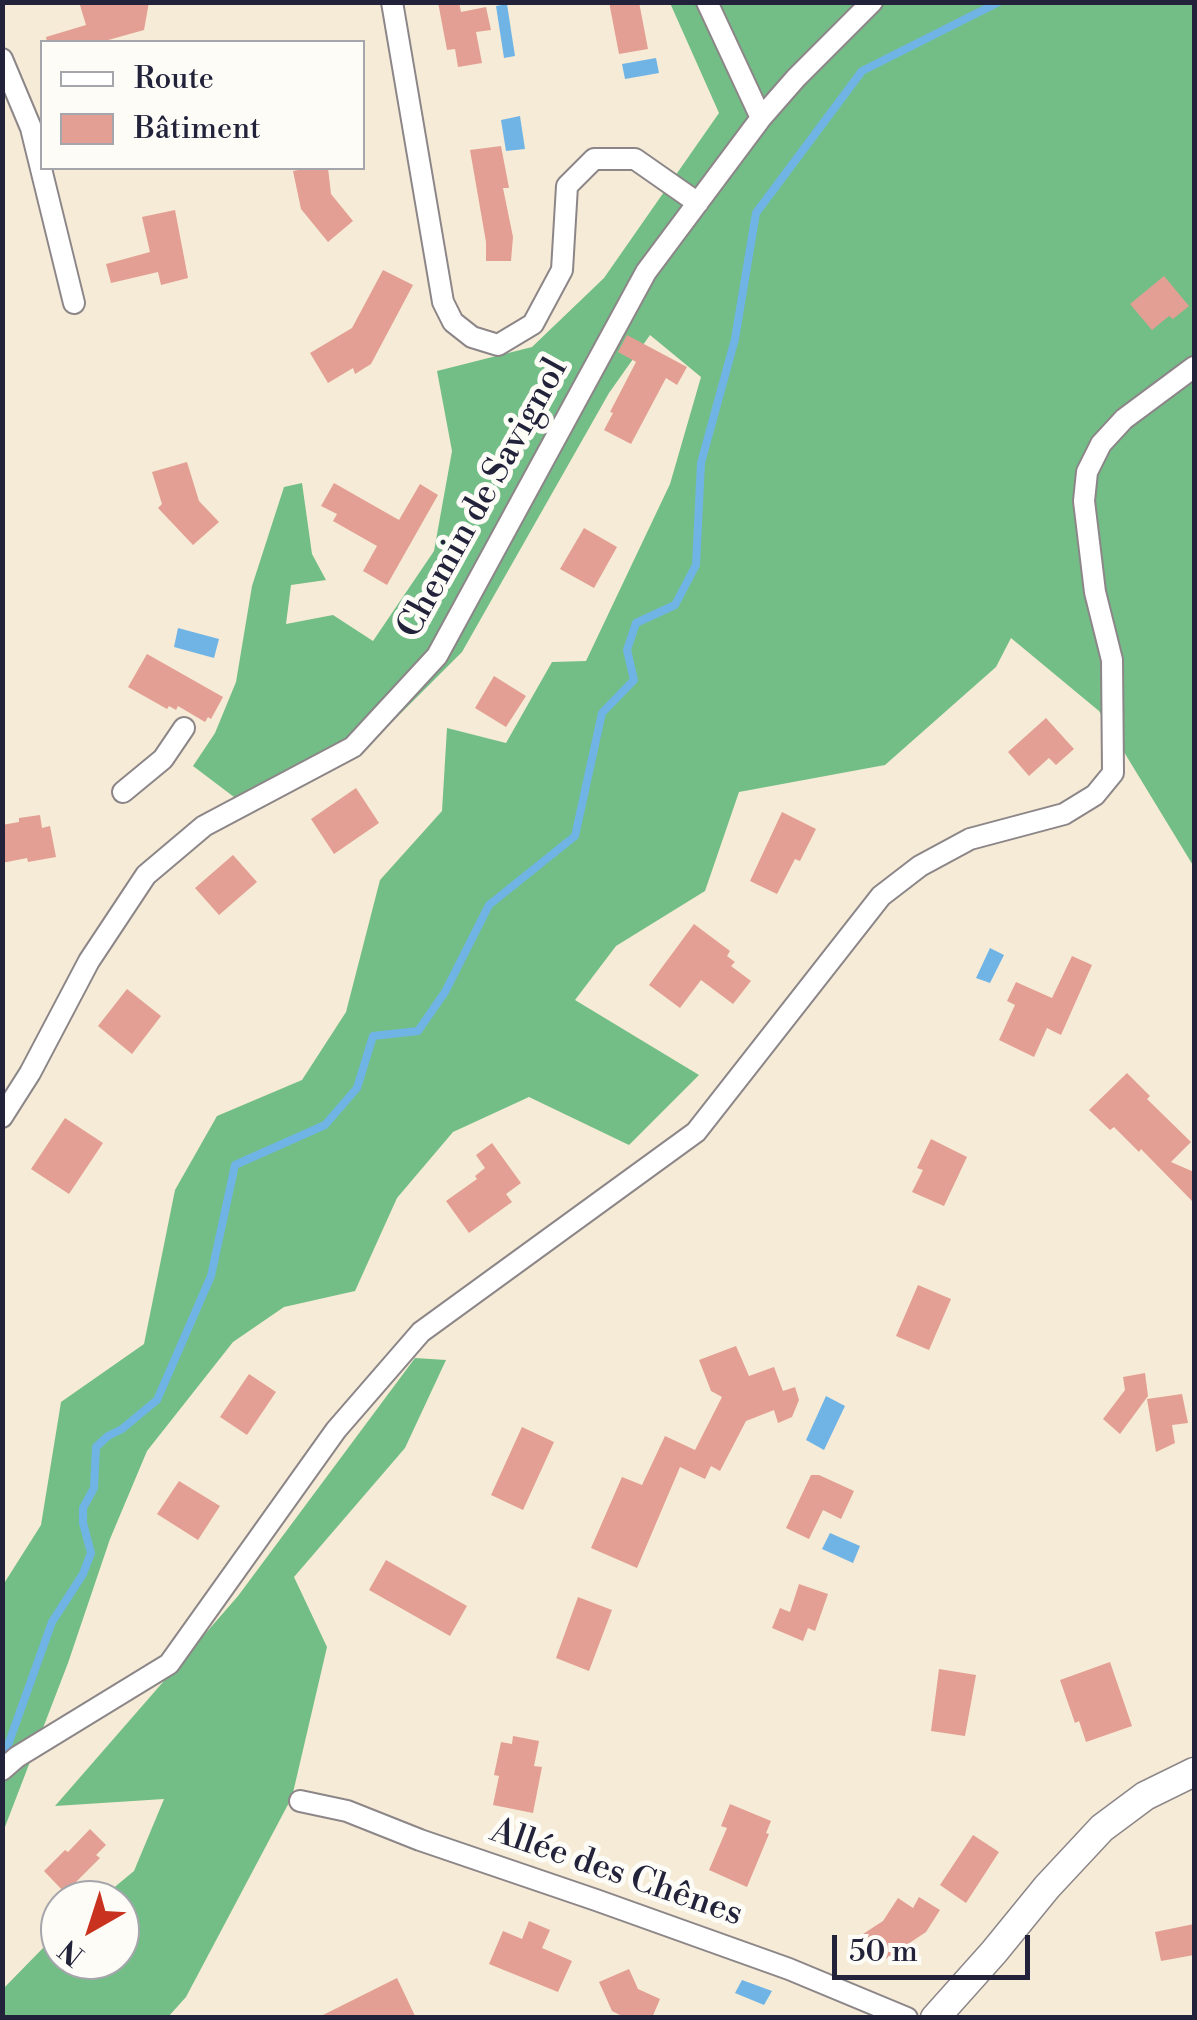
<!DOCTYPE html>
<html>
<head>
<meta charset="utf-8">
<style>
  body { margin:0 }
  #map { position:relative; width:1197px; height:2020px; overflow:hidden; background:#f6ebd6; font-family:"Libre Bodoni",serif }
  canvas { display:block }
  .frame { position:absolute; inset:0; border:5px solid #22223b; pointer-events:none }
  .legend { position:absolute; left:40px; top:40px; width:325px; height:130px; box-sizing:border-box; background:#fdfcf7; border:2px solid #a5a5ac; margin:0; padding:12px 18px; list-style:none; font-size:30px; color:#22223b }
  .legend li { display:flex; align-items:center; gap:20px; height:50px }
  .legend b { width:50px; border:2px solid #a5a5ac }
  .north { position:absolute; left:40px; top:1880px; width:100px; height:100px; box-sizing:border-box; background:#fdfcf7; border:2px solid #a5a5ac; border-radius:50%; rotate:219deg; font-size:28px; font-weight:700; line-height:40px; text-align:center; color:#22223b }
  .north::after { content:''; display:block; margin:auto; width:35px; height:45px; background:#c8321e; clip-path:polygon(50% 0,100% 100%,50% 72%,0 100%) }
  .scale { position:absolute; left:832px; top:1935px; width:198px; height:45px; box-sizing:border-box; border:5px solid #22223b; border-top:0; padding-left:12px; font-size:30px; line-height:35px; white-space:nowrap; color:#22223b; -webkit-text-stroke:8px #fdfcf7; paint-order:stroke }
</style>
</head>
<body>
<div id="map">
<canvas width="1197" height="2020"></canvas>
<div class="frame"></div>
<ul class="legend">
<li><b style="height:12px;background:#fff"></b>Route</li>
<li><b style="height:28px;background:#e39f93"></b>Bâtiment</li>
</ul>
<div class="north">N</div>
<div class="scale">50 m</div>
</div>
<script>
const ctx = document.querySelector('canvas').getContext('2d');
ctx.lineJoin = 'round';
function paint(path, color) {
  ctx.fillStyle = color;
  ctx.fill(path, 'evenodd');
}
function shape(rows) {
  const path = new Path2D();
  for (const r of rows) {
    path.moveTo(r[0], r[1]);
    for (let i = 2; i < r.length; i += 2) path.lineTo(r[i], r[i + 1]);
  }
  return path;
}
function trace(path, color, width, dash) {
  ctx.strokeStyle = color;
  ctx.lineWidth = width;
  ctx.lineCap = dash ? 'butt' : 'round';
  ctx.setLineDash(dash || []);
  ctx.stroke(path);
}
function drawText(font, color, halo, rows, align = 'center') {
  ctx.font = font + ' "Libre Bodoni",serif';
  ctx.lineWidth = 10;
  ctx.setLineDash([]);
  ctx.textBaseline = 'middle';
  ctx.strokeStyle = halo;
  ctx.fillStyle = color;
  for (const [text, x, y, turn = 0] of rows) {
    ctx.save();
    ctx.translate(x, y);
    ctx.rotate((+turn || 0) * Math.PI / 180);
    ctx.textAlign = isNaN(turn) ? turn : align;
    if (halo) ctx.strokeText(text, 0, 0);
    ctx.fillText(text, 0, 0);
    ctx.restore();
  }
}
paint(shape([
  [670,3,1194,3,1194,867,1099,711,1011,638,996,667,885,765,739,792,705,891,616,946,575,1000,699,1075,629,1145,529,1097,453,1132,397,1198,355,1291,284,1307,233,1342,147,1451,110,1539,68,1663,3,1832,3,1585,41,1525,61,1402,144,1344,175,1190,217,1116,302,1080,346,1012,380,880,442,811,447,728,506,743,552,662,586,661,670,484,701,377,650,335,609,393,462,652,385,729,238,800,193,766,215,733,236,682,252,586,284,487,302,483,312,554,326,580,291,585,286,624,333,615,373,641,434,551,452,451,437,371,532,347,604,278,719,113],
  [415,1358,446,1360,405,1448,294,1577,327,1647,292,1797,186,1997,168,2017,3,2018,2,1990,43,1948,60,1933,60,1960,120,1960,120,1900,99,1900,134,1871,164,1799,55,1806,238,1596]
]), '#73be86');
paint(shape([
  [507,4,515,56,504,58,496,6],
  [656,58,659,73,625,79,622,64],
  [520,116,525,149,506,151,501,120],
  [178,628,219,639,214,658,174,647],
  [990,948,1004,955,990,983,976,978],
  [826,1396,845,1406,824,1450,806,1440],
  [830,1533,860,1546,853,1563,822,1549],
  [742,1980,772,1991,764,2005,735,1993]
]), '#70b4e6');
trace(shape([
  [2,1762,52,1622,83,1574,91,1553,83,1523,83,1508,94,1488,96,1447,108,1436,122,1429,157,1400,211,1276,235,1165,325,1125,357,1088,373,1036,418,1031,445,992,489,905,575,836,602,713,634,680,627,650,636,623,675,605,696,565,701,463,735,339,756,213,862,71,999,2]
]), '#70b4e6', 8);
paint(shape([
  [79,2,149,2,144,30,101,42,47,42,46,37,86,25],
  [438,2,459,2,461,12,486,7,491,30,476,32,482,63,458,67,455,49,447,50],
  [609,2,639,2,648,49,619,54],
  [501,146,509,188,503,188,513,237,511,261,486,261,486,242,470,150],
  [309,168,328,168,331,194,353,221,328,242,301,209,293,171],
  [175,210,188,278,161,285,158,272,111,283,106,264,150,252,142,217],
  [383,270,413,285,371,364,355,374,353,368,328,383,310,353,352,328],
  [1164,276,1189,306,1173,319,1169,316,1152,330,1130,304],
  [627,335,687,367,677,385,666,378,631,444,604,430,613,413,610,412,636,362,638,363,618,352],
  [187,462,199,501,219,522,193,545,158,508,162,504,152,472],
  [334,483,399,520,420,484,438,495,387,585,363,571,377,546,333,521,337,514,321,506],
  [584,528,617,547,594,588,560,569],
  [147,654,223,697,211,719,208,717,205,722,178,706,176,710,169,706,167,709,128,687],
  [494,676,526,696,506,727,475,708],
  [1046,718,1074,749,1056,765,1049,758,1029,776,1008,752],
  [356,788,379,823,334,854,311,819],
  [782,812,816,829,800,861,795,859,777,894,750,881],
  [40,815,42,828,50,826,56,857,28,862,27,858,2,863,2,825,19,822,19,818],
  [233,855,257,882,219,915,195,888],
  [694,924,730,951,727,956,735,962,731,966,751,981,733,1004,701,980,680,1008,649,985],
  [1072,956,1092,965,1061,1035,1047,1028,1034,1057,999,1040,1015,1005,1007,1001,1016,982,1052,998],
  [127,989,161,1016,132,1054,98,1026],
  [1127,1073,1150,1096,1147,1099,1191,1142,1171,1162,1194,1172,1194,1203,1141,1149,1139,1152,1114,1127,1110,1130,1089,1110],
  [65,1118,103,1143,69,1194,31,1169],
  [931,1139,967,1157,944,1206,912,1192,923,1170,917,1168],
  [492,1143,521,1183,506,1194,512,1202,469,1233,446,1201,477,1179,475,1176,485,1168,476,1155],
  [918,1285,951,1299,929,1350,896,1336],
  [736,1346,749,1376,774,1367,783,1391,795,1387,799,1400,792,1417,778,1423,774,1410,746,1421,720,1471,711,1466,705,1479,680,1467,637,1568,591,1548,622,1477,642,1485,665,1436,695,1450,722,1397,711,1391,699,1360],
  [1145,1373,1148,1396,1120,1434,1103,1419,1125,1390,1123,1377],
  [249,1374,276,1392,247,1435,220,1417],
  [1182,1394,1188,1423,1172,1425,1175,1443,1156,1452,1147,1399],
  [522,1427,554,1442,523,1510,491,1495],
  [811,1475,819,1475,854,1491,841,1519,823,1510,809,1539,786,1528],
  [179,1481,220,1506,198,1540,157,1514],
  [386,1560,467,1606,450,1636,369,1590],
  [799,1584,828,1594,815,1631,808,1628,803,1641,772,1628,780,1608,790,1612],
  [578,1597,612,1610,589,1671,556,1658],
  [1110,1662,1132,1726,1086,1742,1079,1721,1075,1723,1060,1680],
  [939,1669,976,1675,965,1736,931,1731],
  [513,1736,539,1741,534,1766,542,1767,533,1813,493,1805,499,1776,494,1775,501,1742,512,1744],
  [730,1804,771,1821,766,1833,769,1834,747,1887,709,1870,727,1828,721,1826],
  [90,1829,106,1845,96,1855,100,1858,65,1893,44,1871,65,1850,68,1852],
  [973,1835,999,1852,966,1903,940,1885],
  [919,1897,940,1910,926,1932,881,1962,863,1934,883,1921,898,1898,913,1908],
  [529,1921,550,1930,542,1948,572,1961,558,1992,489,1964,503,1931,522,1939],
  [1194,1924,1194,1955,1161,1961,1155,1932],
  [629,1969,638,1989,660,1999,652,2018,626,2018,612,2011,599,1982],
  [397,1978,416,2018,317,2018]
]), '#e39f93');
const minor = shape([
  [392,2,443,302,453,322,472,337,498,345,533,324,562,270,567,186,594,159,635,159,698,203],
  [707,2,761,118],
  [2,59,31,128,74,303],
  [123,792,163,759,184,728],
  [2,1117,30,1073,89,961,146,875,204,826,353,747,437,656,646,272,761,118,796,78,872,2],
  [2,1770,17,1757,169,1664,336,1430,421,1332,696,1132,881,896,920,866,970,839,1064,814,1095,795,1113,773,1112,660,1095,592,1084,501,1087,472,1101,444,1124,419,1194,367],
  [300,1801,347,1811,420,1840,596,1900,789,1969,907,2018]
]);
const tertiary = shape([
  [935,2018,994,1952,1047,1887,1102,1828,1145,1796,1194,1772]
]);
trace(minor, '#8c8688', 24);
trace(tertiary, '#8c8688', 31);
trace(minor, '#fff', 20);
trace(tertiary, '#fff', 28);
drawText('35px', '#22223b', '#fdfcf7', [
  ["Chemin de Savignol",484,499,-61],
  ["Allée des Chênes",616,1874,19]
]);
</script>
</body>
</html>
